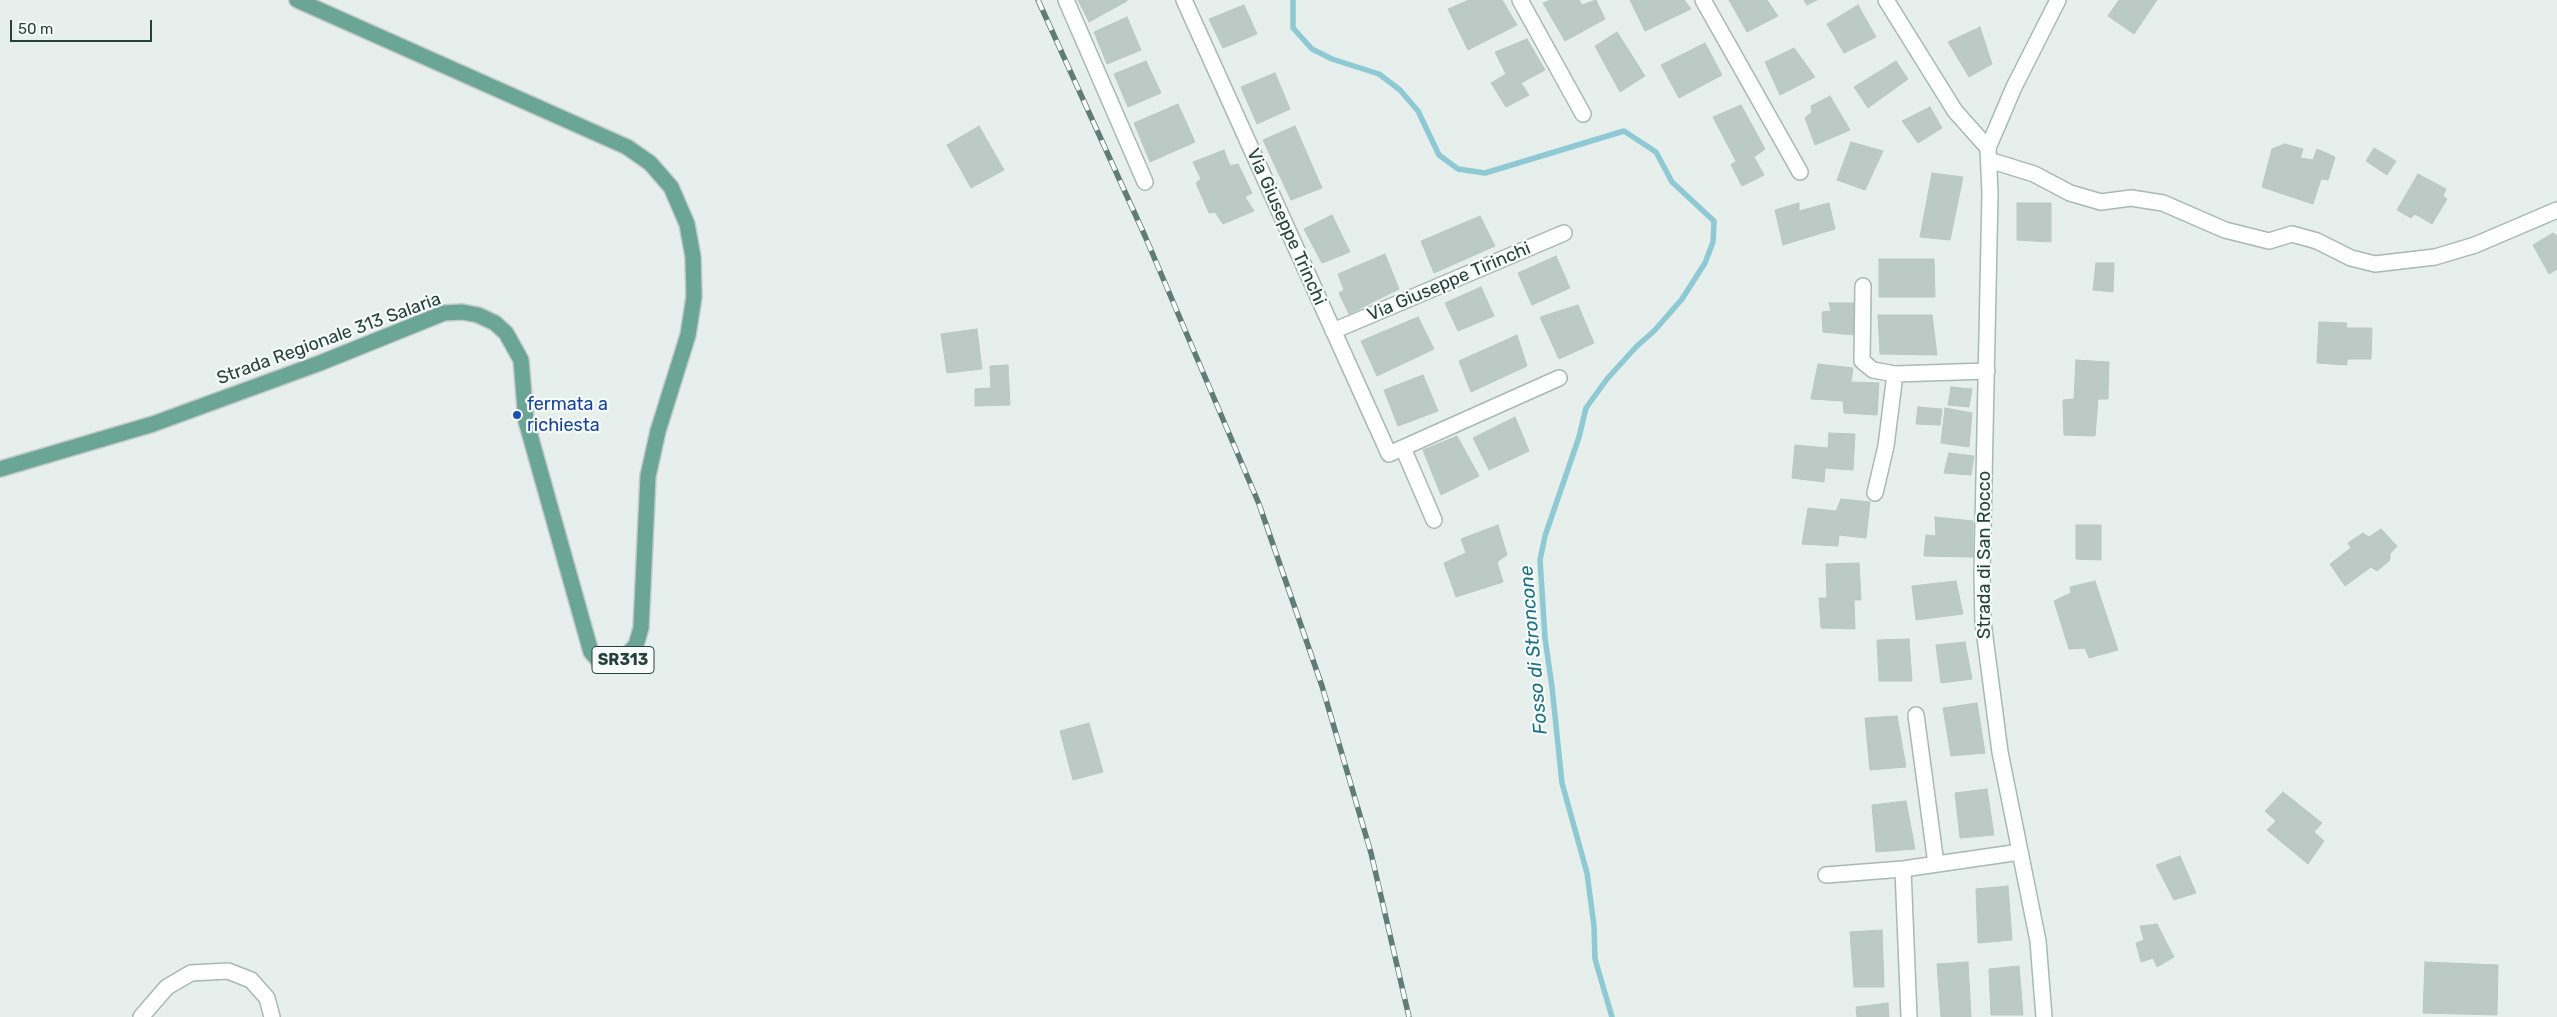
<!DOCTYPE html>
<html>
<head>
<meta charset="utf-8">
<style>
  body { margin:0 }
  #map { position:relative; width:2557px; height:1017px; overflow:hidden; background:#e6efeb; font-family:Rubik,sans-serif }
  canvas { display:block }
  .scale { position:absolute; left:10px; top:20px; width:142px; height:22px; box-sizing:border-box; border:2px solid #24423a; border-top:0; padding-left:6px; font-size:15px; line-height:18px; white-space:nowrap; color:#24423a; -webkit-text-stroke:4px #f7fbf9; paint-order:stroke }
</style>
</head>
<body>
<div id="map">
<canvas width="2557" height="1017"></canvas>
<div class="scale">50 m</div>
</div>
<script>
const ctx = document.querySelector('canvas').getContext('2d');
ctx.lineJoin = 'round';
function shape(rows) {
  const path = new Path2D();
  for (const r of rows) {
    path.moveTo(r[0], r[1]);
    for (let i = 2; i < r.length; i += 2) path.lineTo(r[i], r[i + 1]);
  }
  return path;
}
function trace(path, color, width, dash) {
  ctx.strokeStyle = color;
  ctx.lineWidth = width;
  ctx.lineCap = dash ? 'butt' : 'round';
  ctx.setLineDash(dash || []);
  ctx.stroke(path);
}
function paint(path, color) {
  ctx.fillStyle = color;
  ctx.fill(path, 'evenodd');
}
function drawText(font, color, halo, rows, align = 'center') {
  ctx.font = font + ' Rubik,sans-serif';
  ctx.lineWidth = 4.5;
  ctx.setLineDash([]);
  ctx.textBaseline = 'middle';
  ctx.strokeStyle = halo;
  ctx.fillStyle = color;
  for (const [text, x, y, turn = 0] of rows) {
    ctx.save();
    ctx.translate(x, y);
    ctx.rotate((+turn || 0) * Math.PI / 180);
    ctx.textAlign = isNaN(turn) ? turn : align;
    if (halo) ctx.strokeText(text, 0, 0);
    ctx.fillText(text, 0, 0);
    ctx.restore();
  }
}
trace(shape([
  [1293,0,1293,28,1312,49,1332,59,1379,74,1400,90,1418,111,1439,155,1458,169,1485,173,1624,131,1656,152,1672,182,1714,221,1713,242,1705,263,1682,299,1655,330,1636,347,1607,379,1586,408,1579,437,1545,536,1540,560,1545,638,1552,687,1562,783,1587,873,1594,926,1595,959,1612,1017]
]), '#8ec9d4', 5.5);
const building = shape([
  [1078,0,1127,0,1127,1,1089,22,1078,0],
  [1469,0,1502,0,1517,25,1468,50,1448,9,1469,0],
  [1551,0,1579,0,1582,5,1596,0,1605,19,1565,41,1543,3,1551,0],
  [1630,0,1684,0,1691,9,1645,31,1630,0],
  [1729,0,1767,0,1778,16,1747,32,1729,0],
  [1804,0,1817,0,1807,5,1804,0],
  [2119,0,2157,0,2134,34,2108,16,2119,0],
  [1244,5,1257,34,1223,48,1209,19,1244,5],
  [1858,5,1876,37,1844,53,1827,24,1858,5],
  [1127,17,1141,50,1107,64,1094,32,1127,17],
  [1980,27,1992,64,1969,77,1948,42,1980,27],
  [1617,32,1645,76,1620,92,1595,46,1617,32],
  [1527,39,1545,70,1521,83,1529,95,1506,107,1491,83,1506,74,1495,52,1527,39],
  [1705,43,1722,75,1679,98,1661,65,1705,43],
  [1794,48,1815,77,1780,95,1765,62,1794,48],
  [1146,61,1161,93,1128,107,1114,74,1146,61],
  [1896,61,1908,79,1868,108,1854,87,1896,61],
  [1275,73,1290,109,1257,124,1241,87,1275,73],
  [1830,96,1850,130,1815,145,1805,118,1812,112,1811,106,1830,96],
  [1178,104,1195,142,1150,162,1134,123,1178,104],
  [1741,105,1765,149,1754,157,1764,175,1742,186,1731,165,1736,161,1713,117,1741,105],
  [1930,107,1942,128,1918,143,1902,121,1930,107],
  [979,126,1004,170,971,188,947,145,979,126],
  [1295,126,1322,188,1291,200,1263,140,1295,126],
  [1851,142,1883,151,1865,190,1837,180,1851,142],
  [2285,144,2303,149,2300,158,2313,160,2317,149,2335,157,2328,180,2321,179,2313,204,2262,187,2272,149,2285,144],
  [2374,148,2396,161,2387,175,2366,161,2374,148],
  [1224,150,1230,166,1238,164,1252,193,1245,197,1254,211,1223,224,1215,212,1209,213,1196,183,1201,179,1193,162,1224,150],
  [1932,173,1963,177,1950,240,1920,237,1932,173],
  [2418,174,2446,189,2443,196,2447,199,2432,224,2415,214,2411,218,2397,210,2418,174],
  [1799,203,1799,211,1829,203,1835,229,1783,245,1775,210,1799,203],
  [2017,203,2051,203,2051,242,2017,240,2017,203],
  [1332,215,1350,252,1322,263,1304,229,1332,215],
  [1480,216,1495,246,1434,273,1421,241,1480,216],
  [2553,233,2557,236,2557,269,2549,274,2533,245,2553,233],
  [1385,254,1399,289,1349,314,1339,293,1344,290,1338,274,1385,254],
  [1556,256,1570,288,1532,305,1518,273,1556,256],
  [1879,259,1934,259,1935,297,1879,297,1879,259],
  [2096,263,2114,263,2113,292,2093,290,2096,263],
  [1481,287,1494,316,1458,331,1445,303,1481,287],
  [1829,303,1854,303,1854,335,1823,332,1822,312,1831,311,1829,303],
  [1578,305,1594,343,1559,359,1540,317,1578,305],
  [1878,315,1932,315,1937,355,1880,354,1878,315],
  [1418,317,1434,349,1377,376,1361,341,1418,317],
  [2319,322,2347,323,2346,328,2372,328,2371,359,2347,359,2347,365,2317,363,2319,322],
  [977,329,982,369,947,373,941,334,977,329],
  [1517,335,1527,366,1471,392,1459,361,1517,335],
  [2076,360,2109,362,2108,399,2098,399,2095,436,2064,435,2063,400,2074,399,2076,360],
  [1818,364,1853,368,1851,382,1879,383,1877,415,1844,413,1843,401,1811,399,1818,364],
  [1008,365,1010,405,975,406,975,389,991,388,990,366,1008,365],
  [1423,375,1438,411,1398,426,1384,390,1423,375],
  [1951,387,1972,389,1969,407,1948,405,1951,387],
  [1918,407,1942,409,1940,425,1916,424,1918,407],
  [1945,408,1972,413,1969,447,1941,443,1945,408],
  [1515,417,1529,451,1489,470,1473,438,1515,417],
  [1829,433,1855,434,1853,470,1825,468,1824,482,1792,478,1795,445,1828,448,1829,433],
  [1457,436,1479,476,1441,495,1423,450,1457,436],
  [1949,453,1974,456,1971,475,1944,473,1949,453],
  [1841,499,1870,502,1866,538,1839,535,1838,546,1802,544,1808,508,1836,511,1841,499],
  [1935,517,1973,521,1973,557,1924,556,1926,535,1936,536,1935,517],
  [1498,525,1507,555,1497,562,1503,582,1456,597,1444,563,1466,553,1461,539,1498,525],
  [2076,525,2101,525,2101,560,2076,559,2076,525],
  [2381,529,2397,546,2390,554,2390,560,2377,571,2371,567,2345,586,2330,564,2351,548,2348,543,2363,533,2369,537,2381,529],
  [1859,563,1861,600,1854,600,1855,629,1821,628,1819,598,1827,598,1826,564,1859,563],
  [1956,581,1963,614,1916,620,1912,586,1956,581],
  [2095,581,2118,650,2089,658,2085,648,2069,649,2054,601,2071,593,2070,587,2095,581],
  [1909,639,1912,681,1879,681,1877,640,1909,639],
  [1965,642,1972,679,1941,683,1936,645,1965,642],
  [1977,703,1985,753,1951,756,1943,708,1977,703],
  [1897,716,1906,767,1870,770,1865,718,1897,716],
  [1089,723,1103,772,1073,780,1060,731,1089,723],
  [1987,789,1994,835,1960,838,1955,793,1987,789],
  [2283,792,2322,823,2314,832,2324,841,2308,864,2267,830,2276,821,2265,811,2283,792],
  [1906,801,1915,849,1876,852,1872,805,1906,801],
  [2180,856,2196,893,2174,900,2156,865,2180,856],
  [2008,886,2012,940,1978,943,1976,889,2008,886],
  [2157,924,2174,957,2157,967,2153,958,2141,962,2136,943,2144,940,2140,926,2157,924],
  [1882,930,1884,987,1854,987,1850,932,1882,930],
  [1968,962,1971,1017,1941,1017,1937,964,1968,962],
  [2425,962,2498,965,2497,1015,2423,1013,2425,962],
  [2019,966,2023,1015,1991,1015,1989,969,2019,966],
  [1888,1003,1889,1017,1857,1017,1856,1007,1888,1003]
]);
paint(building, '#bbcac4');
trace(building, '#b8c9c2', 1);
const street = shape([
  [1066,0,1145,182],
  [1184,0,1389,454,1559,378],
  [1520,0,1583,114],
  [1703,0,1800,172],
  [1989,160,2034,174,2070,193,2101,202,2131,198,2163,203,2225,230,2269,241,2292,234,2317,241,2351,258,2375,264,2435,257,2475,245,2557,210],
  [1863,286,1862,361,1873,370,1895,374,1987,371],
  [1333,331,1564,233],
  [1403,448,1434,520],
  [1875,493,1886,446,1895,374],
  [1916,715,1936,864],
  [1903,869,1909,1017],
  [1826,875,1903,869,2020,852],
  [141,1017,167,987,191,973,228,971,251,980,267,998,272,1017]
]);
const secondary = shape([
  [1886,0,1955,111,1988,148],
  [2044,1017,2038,941,2000,752,1983,622,1982,574,1990,193,1988,148,2014,87,2058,0]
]);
const primary = shape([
  [0,469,153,424,320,363,444,313,462,312,478,315,495,323,506,333,521,360,526,421,591,652,599,661,618,665,636,645,641,628,648,476,658,431,688,335,694,297,693,257,687,224,671,187,650,163,627,147,297,0]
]);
trace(street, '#a8b8b2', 18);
trace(secondary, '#a4bbb3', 18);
trace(primary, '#c2cac8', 18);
trace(street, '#fff', 15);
trace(secondary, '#fff', 15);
trace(primary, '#6aa596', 15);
const rail = shape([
  [1038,0,1145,236,1259,504,1322,686,1371,853,1409,1017]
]);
trace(rail, '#5f7d75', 5.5);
trace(rail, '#f7fbf9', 4, [11]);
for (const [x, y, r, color] of [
  [517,415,5,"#1a4fb4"]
]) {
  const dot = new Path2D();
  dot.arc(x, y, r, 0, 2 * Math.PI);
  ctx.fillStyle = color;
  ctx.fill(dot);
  trace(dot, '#f7fbf9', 2);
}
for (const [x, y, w] of [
  [623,660,62]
]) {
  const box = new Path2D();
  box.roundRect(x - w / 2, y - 13.5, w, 27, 4);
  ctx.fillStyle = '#f7fbf9';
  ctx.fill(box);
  trace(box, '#24423a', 1);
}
drawText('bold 16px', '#24423a', null, [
  ["SR313",623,660]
]);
drawText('18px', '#24423a', '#f7fbf9', [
  ["Via Giuseppe Trinchi",1286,227,66],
  ["Via Giuseppe Tirinchi",1449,282,-23],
  ["Strada Regionale 313 Salaria",329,339,-20],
  ["Strada di San Rocco",1985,555,-90]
]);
drawText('18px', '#164399', '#f7fbf9', [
  ["fermata a",527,405],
  ["richiesta",527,426]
], 'left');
drawText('italic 19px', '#1c6f80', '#f7fbf9', [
  ["Fosso di Stroncone",1534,650,-95]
]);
</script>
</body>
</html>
